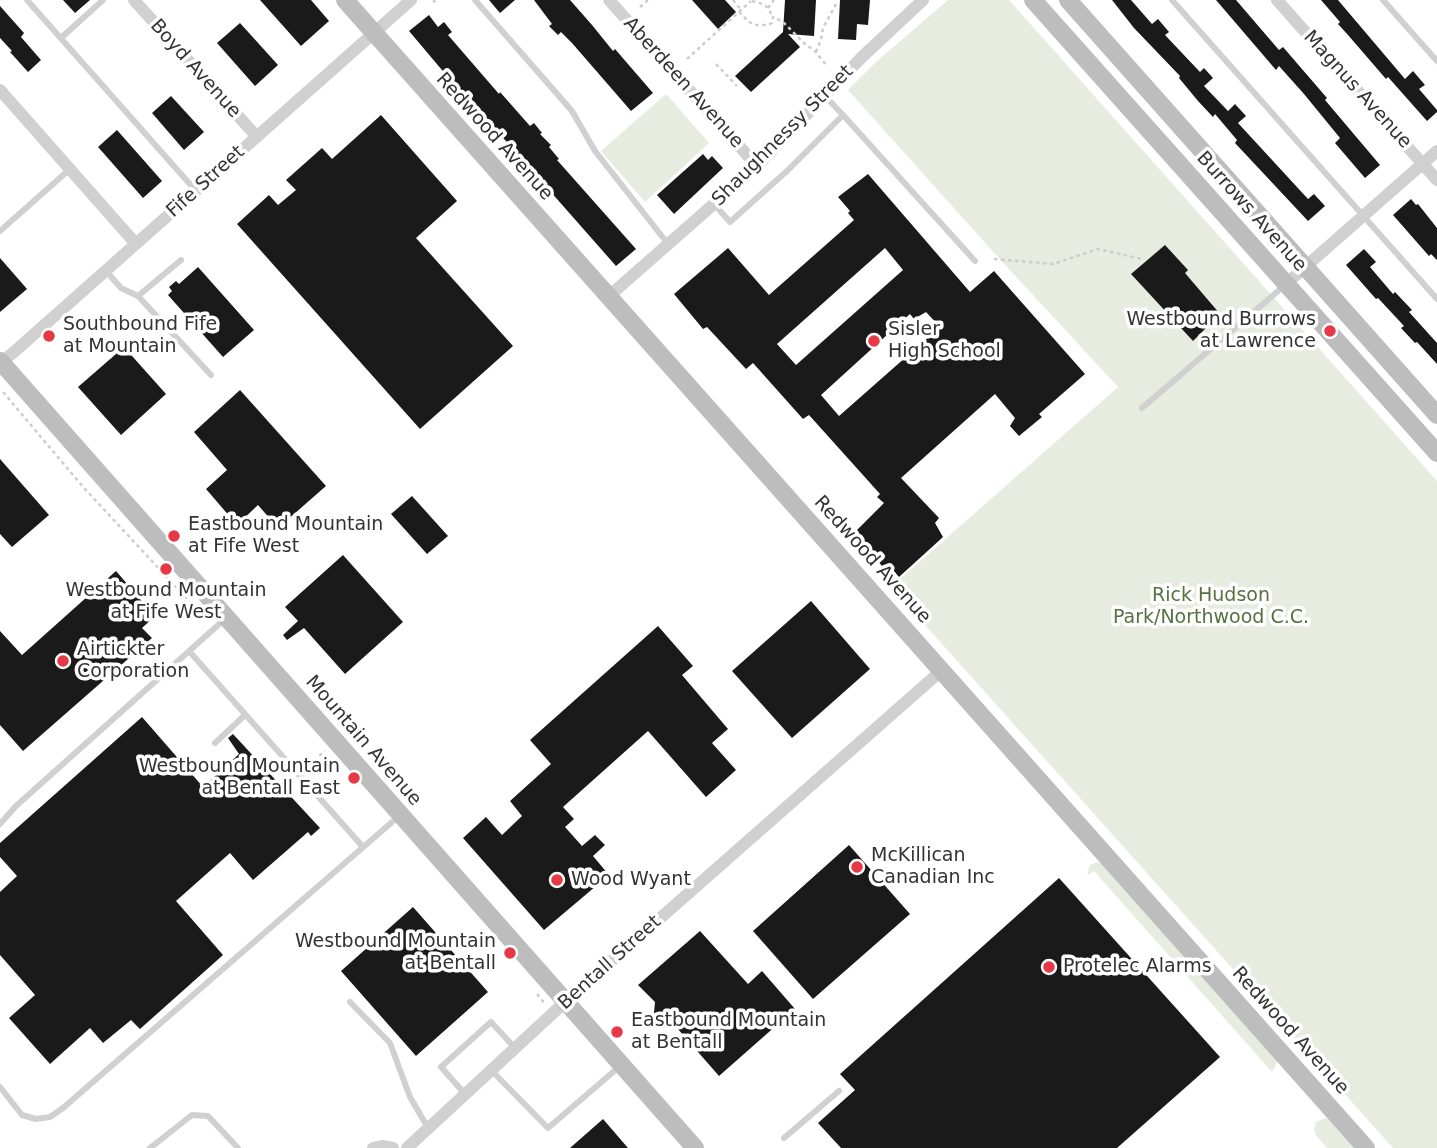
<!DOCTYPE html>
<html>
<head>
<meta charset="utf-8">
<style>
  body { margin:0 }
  canvas { display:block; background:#fff }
</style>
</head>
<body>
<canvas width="1437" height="1148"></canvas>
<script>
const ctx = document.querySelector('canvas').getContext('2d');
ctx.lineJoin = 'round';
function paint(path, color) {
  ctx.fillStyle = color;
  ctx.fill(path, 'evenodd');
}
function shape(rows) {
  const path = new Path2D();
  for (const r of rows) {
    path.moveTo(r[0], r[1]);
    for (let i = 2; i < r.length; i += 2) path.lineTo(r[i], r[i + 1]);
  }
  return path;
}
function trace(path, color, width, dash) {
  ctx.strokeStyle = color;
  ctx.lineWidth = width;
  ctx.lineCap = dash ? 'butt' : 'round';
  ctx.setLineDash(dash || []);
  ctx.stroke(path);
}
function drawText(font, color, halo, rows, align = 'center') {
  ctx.font = font + ' "DejaVu Sans",sans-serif';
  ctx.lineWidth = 7;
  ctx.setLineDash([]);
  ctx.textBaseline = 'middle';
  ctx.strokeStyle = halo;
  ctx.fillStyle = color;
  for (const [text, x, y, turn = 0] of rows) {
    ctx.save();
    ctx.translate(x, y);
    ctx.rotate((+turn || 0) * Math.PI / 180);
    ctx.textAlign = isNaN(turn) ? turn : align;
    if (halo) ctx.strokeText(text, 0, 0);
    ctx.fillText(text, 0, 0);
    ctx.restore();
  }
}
paint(shape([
  [948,0,1009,0,1437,481,1437,1148,1393,1148,891,587,1118,387,996,255,848,90,876,62],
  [666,94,709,143,645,202,601,151],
  [1098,862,1103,864,1275,1057,1277,1062,1272,1072,1094,871,1087,876,1090,865],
  [1326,1118,1329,1120,1354,1148,1327,1148,1316,1135,1314,1129,1316,1122]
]), '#e6ecdf');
paint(shape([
  [63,0,90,0,75,13],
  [260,0,311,0,329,21,301,46],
  [489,0,515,0,500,13],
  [534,0,570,0,592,25,613,51,615,49,653,93,631,111,572,43,561,32,558,35,549,26,552,24],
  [692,0,725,0,736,12,718,29],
  [785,0,816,0,814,36,788,34,800,47,751,92,735,76,783,32],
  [840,0,870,0,868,25,857,24,856,40,838,39],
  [1112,0,1131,0,1152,24,1158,19,1169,32,1165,35,1200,72,1204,68,1213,78,1204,86,1228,111,1235,104,1246,116,1238,123,1308,199,1314,194,1325,206,1308,221,1235,143,1237,140,1215,114,1213,117,1198,101,1179,78,1180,76,1134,28],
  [1216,0,1236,0,1279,50,1283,47,1327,98,1325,100,1380,165,1365,178,1335,143,1340,138,1304,94,1279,66,1276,70],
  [1321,0,1338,0,1405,79,1413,71,1425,85,1419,89,1437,110,1437,112,1427,121,1388,77,1386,79,1348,35,1338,24,1340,22],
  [0,6,24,33,21,37,41,60,28,72,10,52,12,51,0,38],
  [429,15,438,27,444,22,452,32,448,35,499,94,500,92,530,126,534,123,542,133,540,134,551,145,549,147,559,159,557,160,636,249,616,266,468,98,447,76,409,31],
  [240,23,278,65,255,86,217,43],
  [171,96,204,132,184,150,152,113],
  [381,115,457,201,416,238,513,346,420,429,237,224,269,195,278,205,296,190,286,180,322,148,332,159],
  [117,130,162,181,143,198,98,147],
  [703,154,708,160,712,156,723,168,674,214,657,195],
  [868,174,970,292,994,271,1085,374,1039,414,1042,417,1019,436,1010,426,1015,418,995,394,901,478,939,518,935,523,943,537,899,577,889,566,885,570,855,532,884,503,877,497,880,494,809,415,803,419,753,363,746,369,707,327,703,329,674,294,728,248,769,295,854,220,848,213,850,211,838,197],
  [885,248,903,270,796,365,777,344],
  [926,312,940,327,839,416,821,395,910,314,914,319],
  [1411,199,1416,205,1418,204,1437,228,1437,260,1431,254,1429,256,1393,215],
  [1165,245,1188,270,1185,273,1220,314,1193,341,1131,274],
  [1364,249,1376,262,1370,267,1393,294,1395,292,1412,310,1409,312,1437,343,1437,364,1417,342,1415,343,1401,328,1404,326,1378,298,1376,299,1346,265],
  [0,258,27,289,0,312],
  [198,267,254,330,223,357,168,295,172,291,169,287,176,281,179,284],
  [124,347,166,394,121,435,78,387],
  [240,390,326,486,278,528,258,505,237,525,206,489,227,470,194,432],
  [0,459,49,515,12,547,0,534],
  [412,496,448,536,427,554,391,514],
  [343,555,403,622,345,674,304,628,287,640,283,635,298,621,285,607],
  [116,571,155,616,142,628,152,638,23,751,0,725,0,631,22,655],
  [811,601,870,669,792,738,732,671],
  [658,626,693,666,682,675,728,729,712,743,736,770,706,797,648,731,563,807,574,819,565,827,582,846,595,835,605,845,593,856,609,875,544,930,463,838,486,817,502,835,522,816,510,801,551,764,530,740],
  [142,717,203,787,239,754,228,738,233,734,320,828,311,836,308,832,253,880,230,853,176,901,223,955,140,1029,131,1020,103,1043,90,1028,50,1064,9,1018,35,995,0,955,0,892,17,876,0,857,0,843],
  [849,845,910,914,813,999,753,931],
  [1059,878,1220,1057,1117,1148,841,1148,818,1123,855,1090,840,1074],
  [413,907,488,992,416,1056,341,971],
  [700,931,748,984,762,971,795,1009,719,1076,670,1020,660,1020,654,1013,655,1002,638,985],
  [603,1119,628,1148,570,1148]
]), '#1a1a1a');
trace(shape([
  [433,0,438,5],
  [733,0,741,10],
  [752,1,763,4,768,8,773,17],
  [640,7,648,0],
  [768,8,774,0],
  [739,12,749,22,755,25,768,25,772,23,773,17,776,18,784,23,806,45,814,50,827,66],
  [816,52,821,40,823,28,836,4],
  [687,59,751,1],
  [716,64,737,86],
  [994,259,1053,264,1098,249,1142,259],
  [3,392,84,488,203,616],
  [303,769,325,751],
  [537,994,546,1005]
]), '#cdcdcd', 2.5, [3.5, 3.5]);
trace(shape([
  [27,0,196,191],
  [475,0,572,111,595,151,668,244],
  [1172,0,1437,299],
  [1383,0,1437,61],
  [61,38,103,0],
  [843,115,975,261],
  [714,204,730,222,788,170,843,115,825,96],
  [0,231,70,169],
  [106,271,121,288,138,296,211,375],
  [138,296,181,260],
  [1142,408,1285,285],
  [189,651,363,847],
  [215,743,245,715],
  [0,824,16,806,226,618],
  [350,1002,390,1043,410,1097,428,1128],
  [491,1070,548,1128,620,1066],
  [0,1087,22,1115,36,1119,50,1117,63,1108,399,816],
  [465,1094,441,1067,491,1022,515,1048],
  [784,1138,839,1091],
  [150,1148,192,1115,208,1116,238,1148]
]), '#d0d0d0', 6);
trace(shape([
  [134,0,257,137],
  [609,0,757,166],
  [1277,0,1437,180],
  [0,90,136,244],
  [1287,283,1437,151],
  [608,297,757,166,862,57,923,0],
  [0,363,14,352,411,0],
  [373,1148,382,1146,393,1148],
  [407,1148,565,1002,942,670]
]), '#d0d0d0', 12);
trace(shape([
  [345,0,1366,1148],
  [1033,0,1437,453],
  [1068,0,1437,415],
  [0,361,695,1148]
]), '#bdbdbd', 18);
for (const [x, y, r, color] of [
  [1330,331,7,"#e63946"],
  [49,336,7,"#e63946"],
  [874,341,7,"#e63946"],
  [174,536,7,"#e63946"],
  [166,569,7,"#e63946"],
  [63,661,7,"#e63946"],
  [354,778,7,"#e63946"],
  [857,867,7,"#e63946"],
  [557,880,7,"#e63946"],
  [510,953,7,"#e63946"],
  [1049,967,7,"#e63946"],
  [617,1032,7,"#e63946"]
]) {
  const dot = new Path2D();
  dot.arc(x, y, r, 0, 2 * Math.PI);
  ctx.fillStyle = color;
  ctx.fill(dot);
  trace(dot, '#fff', 2.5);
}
drawText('19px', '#333', '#fff', [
  ["Boyd Avenue",195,69,48],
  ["Aberdeen Avenue",683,83,48],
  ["Magnus Avenue",1357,90,48],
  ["Shaughnessy Street",783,136,-45],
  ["Redwood Avenue",494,137,48],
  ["Fife Street",206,182,-42],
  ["Burrows Avenue",1251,212,48],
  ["Redwood Avenue",872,560,48],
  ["Mountain Avenue",363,741,49],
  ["Bentall Street",610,963,-42],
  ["Redwood Avenue",1290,1031,48]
]);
drawText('19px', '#333', '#fff', [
  ["Westbound Burrows",1316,320,"right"],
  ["at Lawrence",1316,342,"right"],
  ["Southbound Fife",63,325],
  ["at Mountain",63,347],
  ["Sisler",888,330],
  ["High School",888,352],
  ["Eastbound Mountain",188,525],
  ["at Fife West",188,547],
  ["Westbound Mountain",166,591,"center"],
  ["at Fife West",166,613,"center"],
  ["Airtickter",77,650],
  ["Corporation",77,672],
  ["Westbound Mountain",340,767,"right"],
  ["at Bentall East",340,789,"right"],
  ["McKillican",871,856],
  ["Canadian Inc",871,878],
  ["Wood Wyant",571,880],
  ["Westbound Mountain",496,942,"right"],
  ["at Bentall",496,964,"right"],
  ["Protelec Alarms",1063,967],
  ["Eastbound Mountain",631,1021],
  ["at Bentall",631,1043]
], 'left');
drawText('19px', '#56703f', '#fff', [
  ["Rick Hudson",1211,596],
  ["Park/Northwood C.C.",1211,618]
]);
</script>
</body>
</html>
